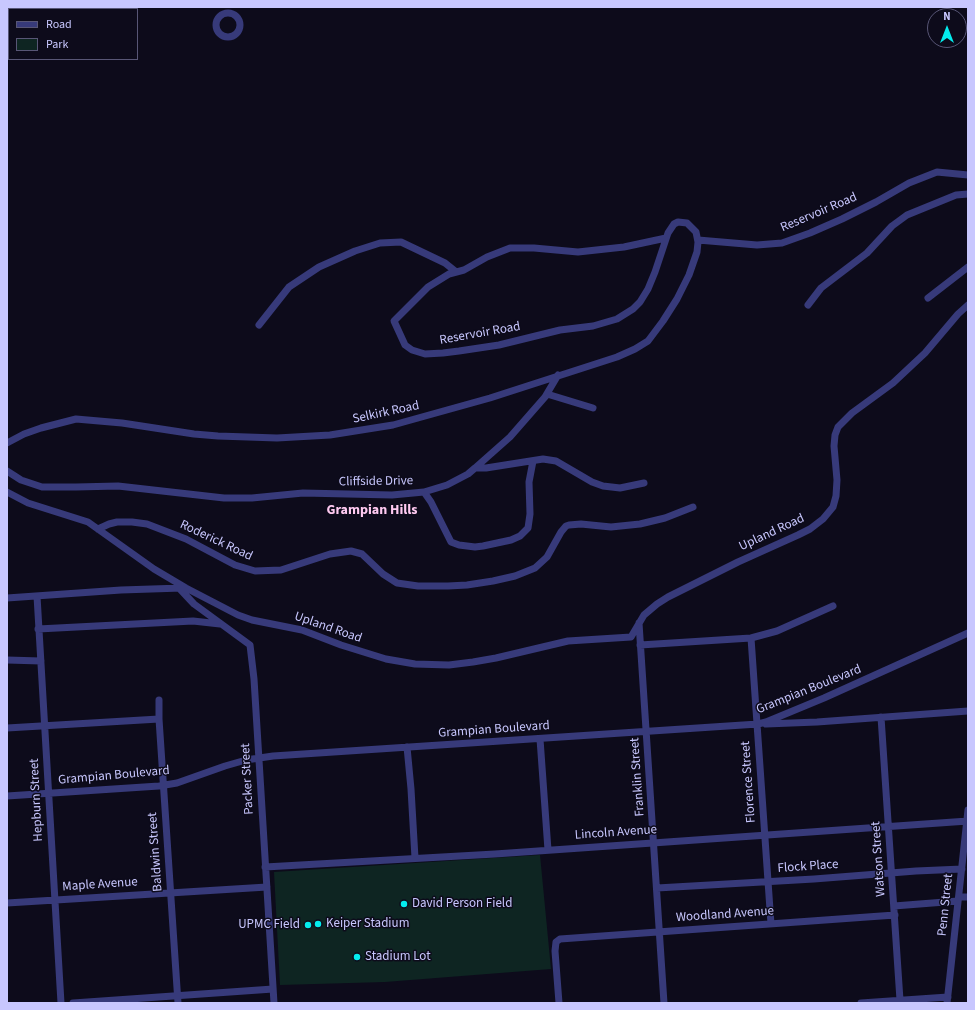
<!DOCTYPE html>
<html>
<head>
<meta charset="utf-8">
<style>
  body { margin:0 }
  #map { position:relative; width:975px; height:1010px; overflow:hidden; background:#0d0b1b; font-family:"Source Sans 3",sans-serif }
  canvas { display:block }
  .frame { position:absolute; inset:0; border:8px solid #c8c7fe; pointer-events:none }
  .legend { position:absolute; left:8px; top:8px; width:130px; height:52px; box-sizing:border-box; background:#0d0b1b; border:1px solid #585676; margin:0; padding:5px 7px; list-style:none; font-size:12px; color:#c8c7fe }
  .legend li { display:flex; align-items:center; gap:8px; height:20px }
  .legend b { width:20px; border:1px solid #585676 }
  .north { position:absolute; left:927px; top:8px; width:40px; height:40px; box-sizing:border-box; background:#0d0b1b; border:1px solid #585676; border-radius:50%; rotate:0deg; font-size:11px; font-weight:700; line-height:16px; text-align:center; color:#c8c7fe }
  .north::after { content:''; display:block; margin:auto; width:14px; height:18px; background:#04ebed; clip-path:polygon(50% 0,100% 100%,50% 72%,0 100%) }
</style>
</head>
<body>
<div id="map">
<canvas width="975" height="1010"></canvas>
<div class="frame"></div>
<ul class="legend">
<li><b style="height:5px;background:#373a7a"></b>Road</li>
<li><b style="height:11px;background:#0e2522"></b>Park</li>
</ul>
<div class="north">N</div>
</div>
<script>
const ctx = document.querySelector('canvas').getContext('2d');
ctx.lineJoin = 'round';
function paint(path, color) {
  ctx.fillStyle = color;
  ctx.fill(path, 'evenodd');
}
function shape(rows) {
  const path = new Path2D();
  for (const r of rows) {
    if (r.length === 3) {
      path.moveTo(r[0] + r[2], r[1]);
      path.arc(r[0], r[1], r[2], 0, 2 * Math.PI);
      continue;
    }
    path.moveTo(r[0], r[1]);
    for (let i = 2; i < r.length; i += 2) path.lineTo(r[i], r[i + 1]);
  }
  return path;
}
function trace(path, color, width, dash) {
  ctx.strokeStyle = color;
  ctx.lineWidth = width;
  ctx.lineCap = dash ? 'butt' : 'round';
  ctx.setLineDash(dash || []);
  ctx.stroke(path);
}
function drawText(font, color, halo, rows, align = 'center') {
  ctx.font = font + ' "Source Sans 3",sans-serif';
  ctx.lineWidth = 3;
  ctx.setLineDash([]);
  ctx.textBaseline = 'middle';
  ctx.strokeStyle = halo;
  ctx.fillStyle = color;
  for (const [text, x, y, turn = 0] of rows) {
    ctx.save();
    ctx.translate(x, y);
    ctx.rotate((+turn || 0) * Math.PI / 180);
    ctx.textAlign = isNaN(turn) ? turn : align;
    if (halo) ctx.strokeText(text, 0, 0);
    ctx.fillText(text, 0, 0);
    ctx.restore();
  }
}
paint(shape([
  [540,855,551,969,385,982,280,985,274,872]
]), '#0e2522');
trace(shape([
  [228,25,12],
  [698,240,757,245,782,243,810,233,842,219,876,202,909,183,937,172,968,175],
  [928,298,968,267],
  [808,305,821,288,867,253,892,226,907,215,956,195,968,194],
  [259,325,289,287,319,267,355,251,380,243,401,242,445,263,455,271],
  [547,394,593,408],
  [7,443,24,434,41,428,76,419,122,423,194,434,218,436,277,438,330,435,393,425,490,398,617,357,635,349,648,341,663,321,677,299,689,275,697,252,698,242,696,232,687,223,678,222,674,224,668,233,655,272,648,289,640,302,633,309,617,319,593,326,560,330,499,345,459,351,443,353,425,354,412,350,405,345,394,321,428,287,449,274,464,270,487,257,510,248,534,248,578,252,624,247,666,238],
  [475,468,510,437,545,397,558,375],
  [7,471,21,480,42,487,76,487,118,486,224,498,252,498,303,493,392,495,424,492,431,502,451,542,459,545,475,547,483,546,511,540,520,536,528,528,530,514,529,482,533,461],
  [7,492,28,503,88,522,154,569,186,588,238,615,252,620,302,630,341,645,386,659,415,664,449,665,473,662,496,658,568,641,631,637,644,615,657,604,668,597,738,562,798,535,810,529,823,519,833,507,836,496,837,480,834,446,835,435,838,427,852,413,893,383,925,353,958,314,968,305],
  [424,492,447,485,468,474,475,468,486,468,543,459,556,461,592,482,603,486,620,488,644,483],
  [98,529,109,524,117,522,132,522,147,524,186,539,235,565,255,571,281,570,330,554,351,551,362,554,383,574,397,583,418,586,448,586,467,585,493,581,515,576,535,568,547,557,561,532,566,526,569,525,581,524,611,527,640,524,665,518,693,507],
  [179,588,194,604,250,645,254,679,274,1003],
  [37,596,61,1003],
  [7,598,121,590,182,588],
  [639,623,664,1003],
  [38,629,193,621,220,624],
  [751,638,771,924],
  [640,645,751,638,777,631,833,606],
  [7,660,41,661],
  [159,700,159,719,178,1003],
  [881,717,900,1000],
  [766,724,817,722,968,711],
  [7,728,159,719],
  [540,739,548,850],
  [407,747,411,789,415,858],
  [7,796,159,786,177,783,225,766,246,760,273,756,758,724,766,722,824,698,968,633],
  [265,867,495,854,968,821],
  [657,888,814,879,916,871,962,869],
  [959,897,968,897],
  [7,903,267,887],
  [894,906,958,901],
  [73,1003,273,989],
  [559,1003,555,951,556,942,560,939,895,915],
  [861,1003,948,997],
  [947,1003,968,810]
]), '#373a7a', 7);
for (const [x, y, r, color] of [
  [404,904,4,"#04ebed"],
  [318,924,4,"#04ebed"],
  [308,925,4,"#04ebed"],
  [357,957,4,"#04ebed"]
]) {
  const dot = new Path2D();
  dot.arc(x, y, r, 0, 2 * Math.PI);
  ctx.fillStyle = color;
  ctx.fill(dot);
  trace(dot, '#0d0b1b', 1.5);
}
drawText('13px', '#c8c7fe', '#0d0b1b', [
  ["Reservoir Road",819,213,-23],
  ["Reservoir Road",480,334,-10],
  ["Selkirk Road",386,413,-12],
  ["Cliffside Drive",376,482,-1],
  ["Upland Road",772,533,-25],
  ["Roderick Road",216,541,25],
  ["Upland Road",328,628,19],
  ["Grampian Boulevard",809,690,-22],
  ["Grampian Boulevard",494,730,-4],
  ["Grampian Boulevard",114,776,-5],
  ["Franklin Street",638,777,-94],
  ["Packer Street",248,779,-93],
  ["Florence Street",749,782,-94],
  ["Hepburn Street",37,800,-93],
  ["Lincoln Avenue",616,833,-4],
  ["Baldwin Street",156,852,-94],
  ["Watson Street",879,859,-94],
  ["Flock Place",808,867,-4],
  ["Maple Avenue",100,885,-4],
  ["Penn Street",946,905,-84],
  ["Woodland Avenue",725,915,-4]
]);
drawText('13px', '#c8c7fe', '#0d0b1b', [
  ["David Person Field",412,904],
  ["Keiper Stadium",326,924],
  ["UPMC Field",300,925,"right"],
  ["Stadium Lot",365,957]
], 'left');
drawText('bold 14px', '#fec9f0', '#0d0b1b', [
  ["Grampian Hills",372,511]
]);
</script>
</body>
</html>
